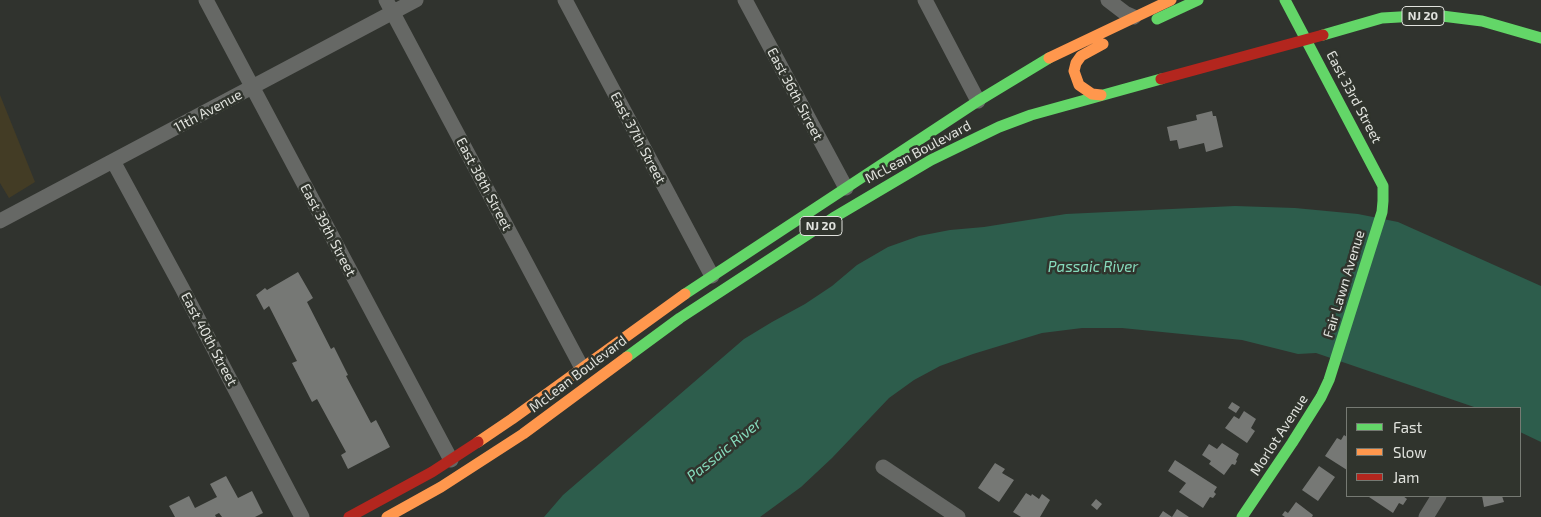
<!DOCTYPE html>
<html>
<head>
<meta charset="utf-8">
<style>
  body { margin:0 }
  #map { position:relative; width:1541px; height:517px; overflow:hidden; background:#30332e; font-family:"Exo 2",sans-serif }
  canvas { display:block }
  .legend { position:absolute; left:1346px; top:407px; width:175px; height:90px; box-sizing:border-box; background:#30342d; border:1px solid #767a73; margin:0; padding:6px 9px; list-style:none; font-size:15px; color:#e0e2dd }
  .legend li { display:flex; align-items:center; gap:10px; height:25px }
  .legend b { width:25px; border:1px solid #767a73 }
</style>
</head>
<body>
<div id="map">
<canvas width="1541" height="517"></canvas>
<ul class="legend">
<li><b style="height:6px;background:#63d668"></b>Fast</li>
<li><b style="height:6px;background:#ff974d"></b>Slow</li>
<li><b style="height:6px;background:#b3261e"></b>Jam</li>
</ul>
</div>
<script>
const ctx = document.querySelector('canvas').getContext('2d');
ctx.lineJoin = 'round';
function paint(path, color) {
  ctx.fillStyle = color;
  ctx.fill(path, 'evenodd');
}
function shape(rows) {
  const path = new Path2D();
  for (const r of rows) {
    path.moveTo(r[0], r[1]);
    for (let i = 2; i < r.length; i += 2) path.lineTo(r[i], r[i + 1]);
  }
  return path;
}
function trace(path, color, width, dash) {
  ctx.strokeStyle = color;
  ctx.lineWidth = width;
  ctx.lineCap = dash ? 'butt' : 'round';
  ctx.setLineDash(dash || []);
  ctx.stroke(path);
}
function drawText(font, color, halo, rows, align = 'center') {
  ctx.font = font + ' "Exo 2",sans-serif';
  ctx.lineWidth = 5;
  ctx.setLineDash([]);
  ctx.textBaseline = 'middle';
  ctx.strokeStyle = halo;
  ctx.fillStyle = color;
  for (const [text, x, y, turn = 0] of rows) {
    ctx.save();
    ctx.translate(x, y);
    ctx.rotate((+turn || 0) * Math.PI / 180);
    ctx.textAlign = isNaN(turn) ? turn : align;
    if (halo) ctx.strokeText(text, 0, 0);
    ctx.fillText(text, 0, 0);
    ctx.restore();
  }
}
paint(shape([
  [0,95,35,182,9,198,0,183]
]), '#433c25');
paint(shape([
  [1235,206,1295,208,1358,214,1398,222,1541,286,1541,442,1520,432,1520,408,1477,408,1316,353,1298,354,1242,340,1122,328,1082,328,1042,333,973,354,940,366,914,380,889,398,832,458,801,487,760,517,544,517,563,495,744,339,772,322,805,304,832,286,857,265,888,247,919,236,950,230,984,227,1066,214]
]), '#2d5d4c');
paint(shape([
  [1212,111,1213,116,1216,116,1223,147,1206,152,1204,143,1179,149,1177,140,1170,141,1167,127,1197,120,1196,115],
  [298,272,313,298,307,302,331,349,334,347,348,375,346,376,371,423,376,420,390,447,348,469,341,455,346,452,317,399,312,402,292,363,297,361,269,306,264,310,256,295,265,288,267,290],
  [1232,402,1240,407,1236,413,1228,408],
  [1244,411,1256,419,1251,428,1255,431,1247,443,1225,428,1234,416,1239,419],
  [1344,435,1347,437,1347,470,1325,456,1337,438,1341,440],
  [1222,443,1239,454,1236,460,1237,461,1235,465,1232,464,1224,475,1209,464,1211,461,1202,455,1209,444,1217,449],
  [1175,460,1217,487,1214,492,1216,494,1213,498,1210,497,1203,508,1179,492,1186,483,1168,471],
  [995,463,1005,469,1002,473,1014,480,999,502,978,488],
  [1319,466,1335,477,1318,501,1302,490],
  [226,476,238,498,252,491,263,513,255,517,222,517,219,513,215,515,216,517,175,517,169,506,189,496,195,508,217,497,210,484],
  [1026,493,1031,496,1032,494,1039,499,1042,494,1050,500,1040,517,1021,517,1013,512],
  [1370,496,1403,496,1407,499,1403,505,1399,503,1393,513,1369,497],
  [1482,496,1502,496,1504,502,1484,507],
  [1096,499,1102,504,1097,510,1091,505],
  [1296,502,1313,515,1312,517,1285,517,1282,515,1285,511,1288,513],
  [1177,509,1189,517,1159,517,1163,511,1172,517]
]), '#767875');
trace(shape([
  [206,0,451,460],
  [386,0,582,368],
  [565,0,712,276],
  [745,0,846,188],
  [925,0,978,101],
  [1108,0,1125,13,1134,17],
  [113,161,182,288,302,517],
  [0,221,416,0],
  [883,467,958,517],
  [1426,517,1439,496]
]), '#666865', 15);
trace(shape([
  [1157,19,1198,0],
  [1323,35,1382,18,1434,15,1482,21,1541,38],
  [685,294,978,101,1049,58],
  [627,357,680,318,833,218,931,160,999,127,1031,115,1161,79],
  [1242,517,1292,443,1321,397,1329,380,1382,212,1383,201,1383,186,1285,0]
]), '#63d668', 11);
trace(shape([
  [1049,58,1171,0],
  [1101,95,1092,94,1079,85,1074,71,1076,63,1081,56,1103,44],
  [478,442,512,419,685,294],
  [387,517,441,487,523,434,627,357]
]), '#ff974d', 11);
trace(shape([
  [1161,79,1323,35],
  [349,517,432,472,478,442]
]), '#b3261e', 11);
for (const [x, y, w] of [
  [1423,16,42],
  [821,226,42]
]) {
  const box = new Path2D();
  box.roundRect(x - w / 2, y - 9.5, w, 19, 4);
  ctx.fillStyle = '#30342d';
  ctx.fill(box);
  trace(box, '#e0e2dd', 1);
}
drawText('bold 12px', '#e0e2dd', null, [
  ["NJ 20",1423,16],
  ["NJ 20",821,226]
]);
drawText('14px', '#e0e2dd', '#30342d', [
  ["East 36th Street",795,94,62],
  ["East 33rd Street",1354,97,62],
  ["11th Avenue",208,111,-28],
  ["East 37th Street",638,138,62],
  ["McLean Boulevard",918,152,-28],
  ["East 38th Street",484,184,62],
  ["East 39th Street",328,230,62],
  ["Fair Lawn Avenue",1344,284,-73],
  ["East 40th Street",209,339,62],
  ["McLean Boulevard",578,374,-37],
  ["Morlot Avenue",1279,435,-57]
]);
drawText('italic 15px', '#86dbbc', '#30342d', [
  ["Passaic River",1093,267],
  ["Passaic River",724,450,-39]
]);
</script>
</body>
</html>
